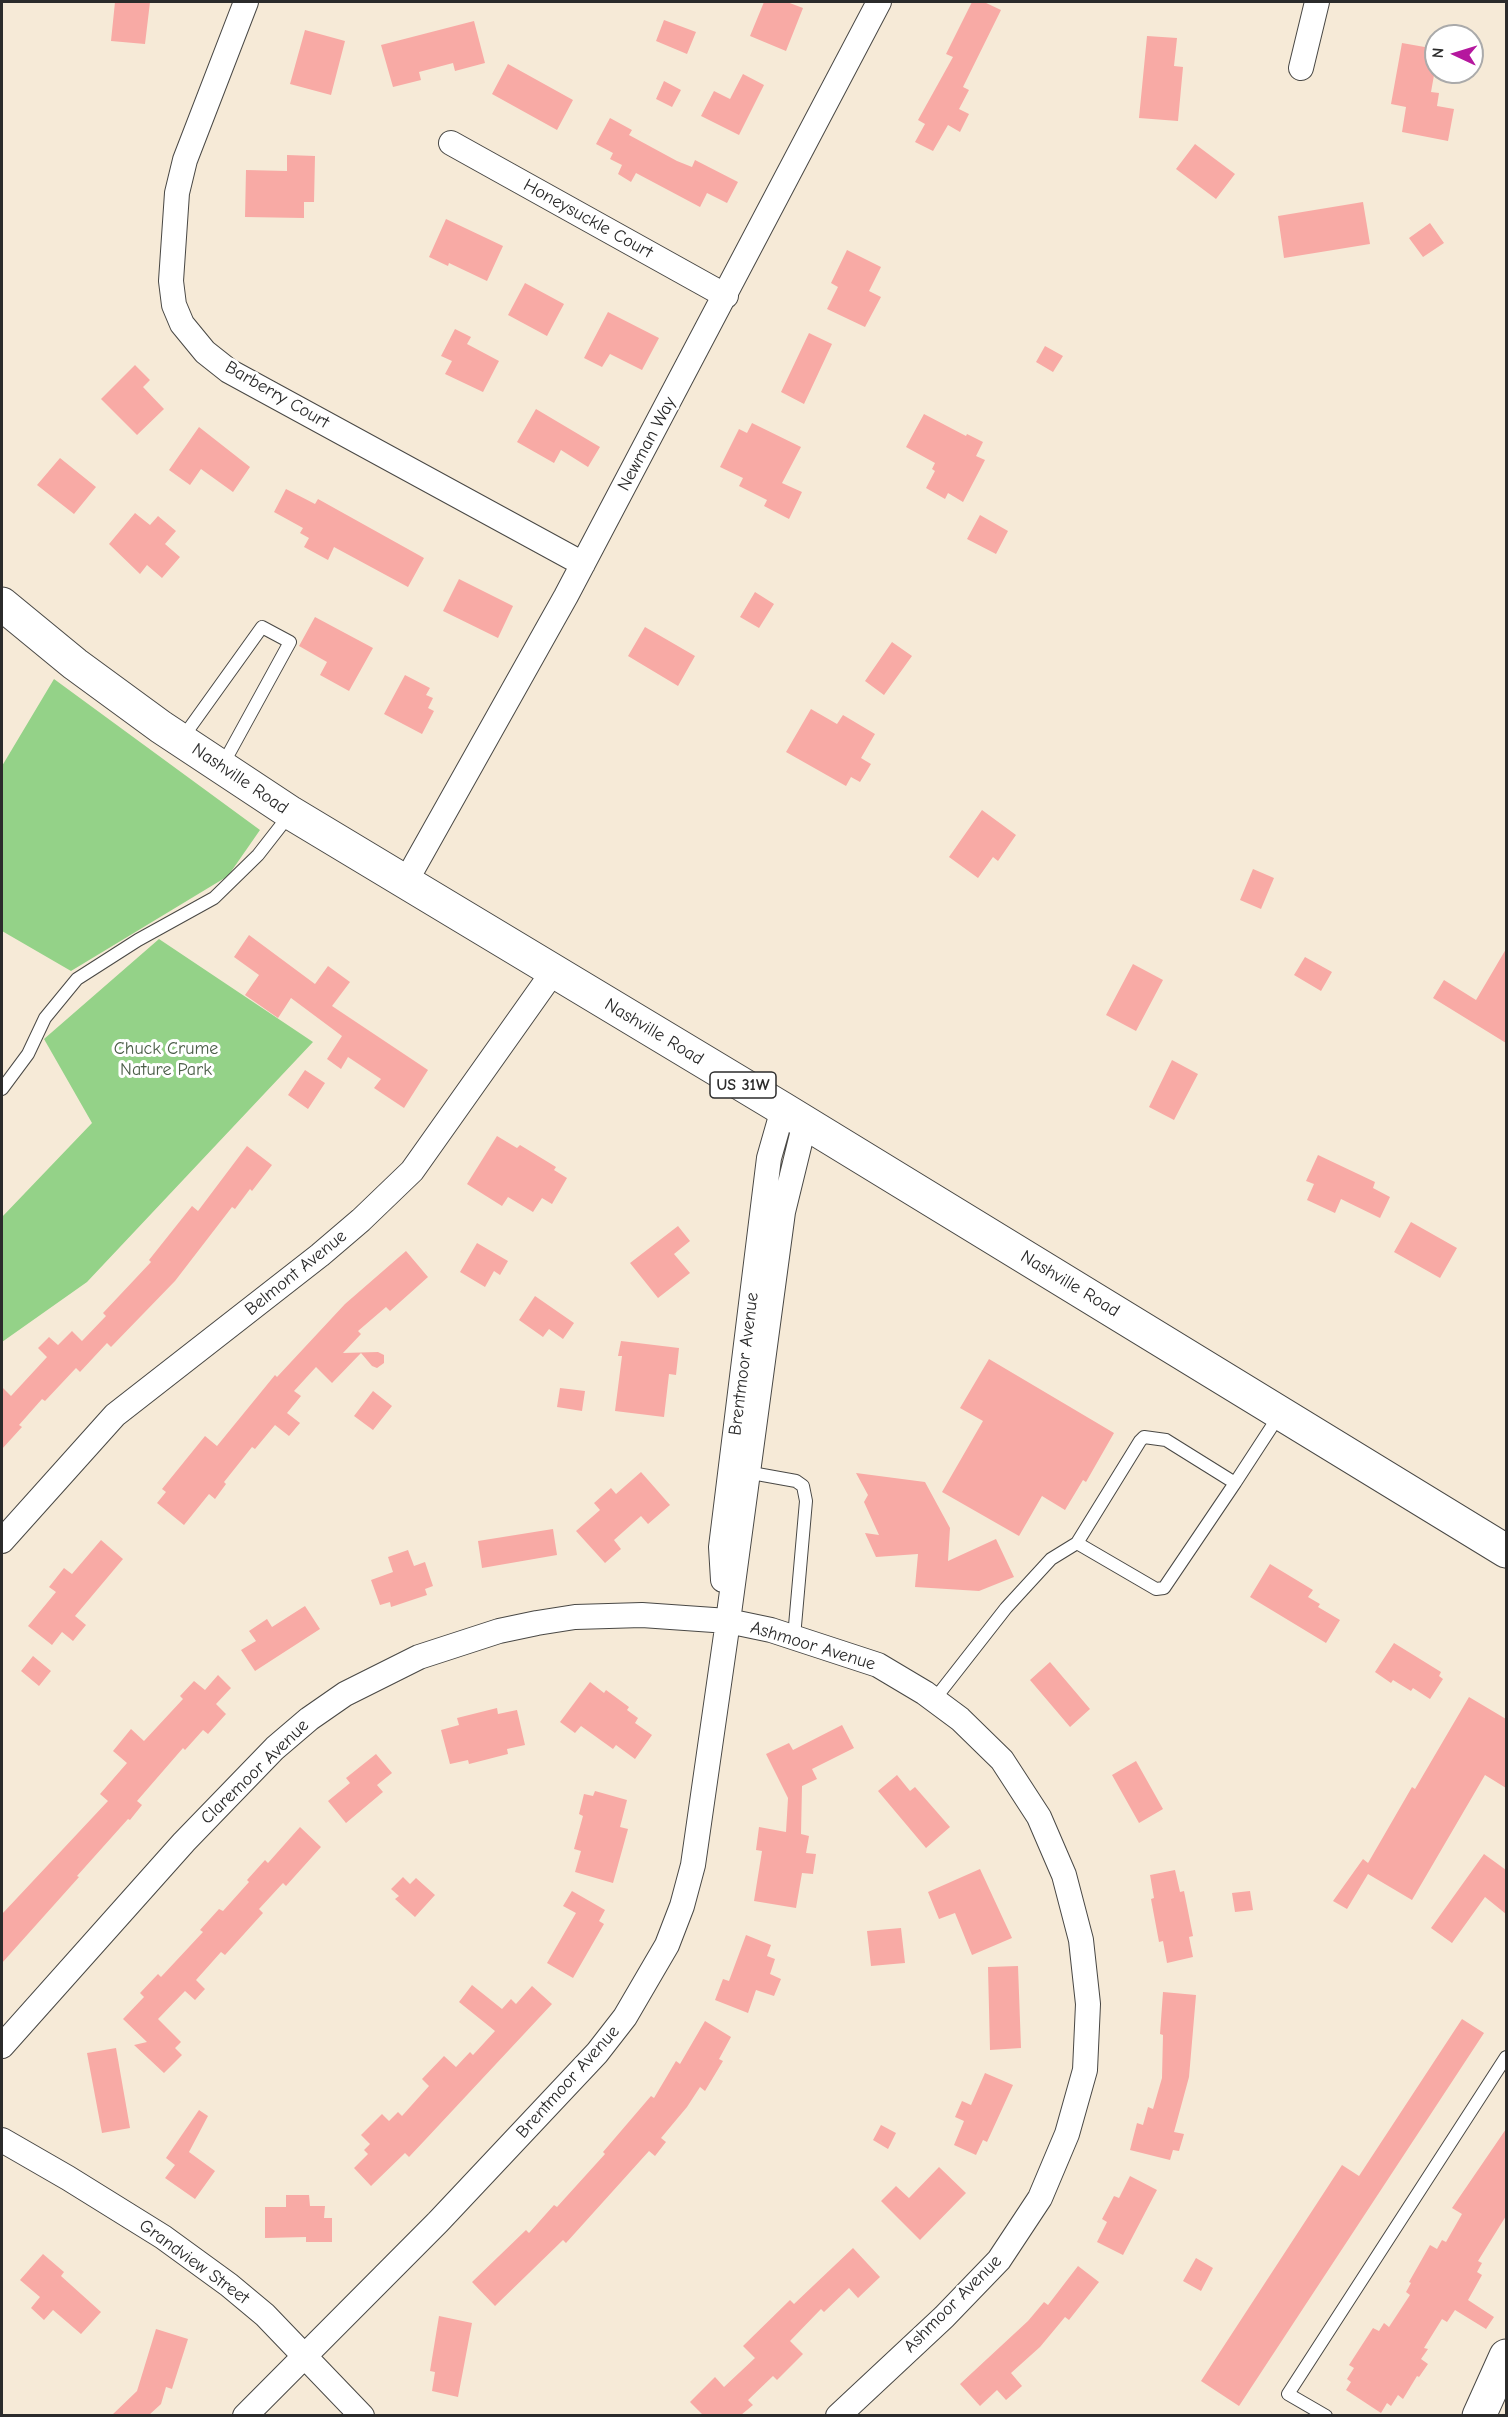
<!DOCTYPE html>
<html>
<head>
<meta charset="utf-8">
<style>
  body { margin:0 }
  #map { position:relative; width:1508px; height:2417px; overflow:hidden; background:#f6ead7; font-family:"Comic Neue",sans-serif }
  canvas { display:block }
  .frame { position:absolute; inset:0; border:3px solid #2b2b2b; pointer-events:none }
  .north { position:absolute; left:1424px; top:24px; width:60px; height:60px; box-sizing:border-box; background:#fff; border:2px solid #aaa; border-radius:50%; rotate:274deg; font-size:16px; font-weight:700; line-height:24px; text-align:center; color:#2b2b2b }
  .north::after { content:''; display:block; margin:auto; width:21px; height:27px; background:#b5179e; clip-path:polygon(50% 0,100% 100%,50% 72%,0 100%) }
</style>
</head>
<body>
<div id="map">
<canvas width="1508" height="2417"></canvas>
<div class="frame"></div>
<div class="north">N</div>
</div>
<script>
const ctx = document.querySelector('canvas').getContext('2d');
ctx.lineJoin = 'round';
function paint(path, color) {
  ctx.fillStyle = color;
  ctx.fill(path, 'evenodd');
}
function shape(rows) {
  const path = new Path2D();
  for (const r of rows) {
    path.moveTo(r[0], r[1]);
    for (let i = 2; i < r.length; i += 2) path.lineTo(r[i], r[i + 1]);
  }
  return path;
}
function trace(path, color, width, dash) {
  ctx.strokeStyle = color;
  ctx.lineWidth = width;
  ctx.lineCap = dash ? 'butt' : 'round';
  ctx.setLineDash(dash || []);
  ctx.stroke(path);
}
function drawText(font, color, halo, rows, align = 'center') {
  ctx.font = font + ' "Comic Neue",sans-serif';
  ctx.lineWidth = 6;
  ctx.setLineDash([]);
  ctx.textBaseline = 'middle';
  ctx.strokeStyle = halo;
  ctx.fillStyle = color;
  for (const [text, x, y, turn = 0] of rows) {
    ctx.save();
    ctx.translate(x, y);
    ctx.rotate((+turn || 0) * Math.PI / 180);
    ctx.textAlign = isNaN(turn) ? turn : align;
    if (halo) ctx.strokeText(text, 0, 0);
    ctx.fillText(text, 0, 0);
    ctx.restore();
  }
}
paint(shape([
  [54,679,260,830,228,876,71,971,2,931,2,766],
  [159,939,313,1042,87,1282,2,1342,2,1217,92,1123,44,1039]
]), '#94d288');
paint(shape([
  [115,2,150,2,145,44,111,41],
  [764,2,787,2,803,8,786,51,750,36],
  [972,2,984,2,1001,10,963,87,969,90,959,109,969,114,960,132,948,125,933,151,915,142,925,124,918,120,953,57,946,54],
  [664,20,696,32,687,54,656,41],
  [474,21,485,63,455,71,453,63,419,72,421,80,393,87,381,45],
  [305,30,345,41,331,95,290,84],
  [1147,36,1177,38,1174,66,1183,67,1178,121,1139,118],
  [1402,43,1436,49,1436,64,1431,92,1439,93,1437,106,1454,109,1448,141,1402,132,1406,107,1391,104],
  [508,64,573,100,557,130,492,94],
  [743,74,764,85,739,135,701,116,714,91,730,99],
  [664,81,681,90,672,107,656,99],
  [610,118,632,130,629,135,677,161,692,167,695,160,738,182,727,203,707,193,700,207,636,173,631,182,618,174,622,165,610,159,613,153,596,144],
  [1195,144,1235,174,1216,199,1176,169],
  [287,155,315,156,314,202,304,202,304,218,245,217,246,170,287,171],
  [1363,202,1370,244,1284,258,1278,216],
  [446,219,503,246,487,281,449,263,448,266,429,257],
  [1430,223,1444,243,1423,257,1409,238],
  [847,250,881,267,869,291,881,297,865,327,827,309,838,287,831,283],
  [525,283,564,304,547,336,508,315],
  [608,312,659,338,642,370,610,354,602,367,584,358],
  [455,329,471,337,467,344,499,361,483,392,445,374,452,361,441,356],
  [809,333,832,344,804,404,781,392],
  [1045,346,1063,356,1053,372,1036,362],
  [135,365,150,380,143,387,164,409,137,435,101,399],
  [536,409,600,447,588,467,561,450,554,463,517,442],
  [924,414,966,436,967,434,983,442,976,456,985,460,963,502,948,493,945,499,926,488,935,471,932,469,935,463,906,447],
  [752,423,801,447,782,483,802,492,789,519,764,506,767,500,739,486,743,478,720,467,739,429,747,433],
  [199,427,250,467,233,492,201,469,190,485,169,470],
  [60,458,96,487,74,514,37,485],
  [286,489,315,504,318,499,424,558,408,587,334,547,328,560,304,547,309,538,300,533,303,528,274,512],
  [135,513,150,525,158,516,176,531,165,544,180,557,162,578,147,565,140,574,109,544],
  [980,515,1008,531,996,554,967,539],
  [459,579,513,606,498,638,443,611],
  [755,592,774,604,759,628,740,617],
  [315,617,373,648,349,691,320,675,327,662,299,646],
  [645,627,695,656,678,686,628,656],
  [892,642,912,656,884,695,865,681],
  [405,675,430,688,426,695,433,698,428,708,434,711,422,734,384,714],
  [811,709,837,724,843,715,875,734,861,758,871,764,860,782,851,777,846,786,786,752],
  [982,810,1016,835,998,861,993,857,978,878,949,857],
  [1253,869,1274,878,1261,909,1240,900],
  [249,935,315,984,328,966,350,982,332,1006,428,1070,404,1108,374,1088,381,1079,348,1057,341,1069,327,1059,342,1036,291,998,278,1018,245,995,259,975,234,957],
  [1506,949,1506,1043,1433,998,1444,980,1476,1000],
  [1305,957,1332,972,1321,991,1294,975],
  [1133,964,1163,980,1136,1031,1106,1015],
  [1172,1060,1198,1074,1174,1120,1149,1107],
  [305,1070,325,1083,308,1109,288,1095],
  [497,1136,517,1148,520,1145,556,1167,554,1170,567,1178,552,1204,542,1198,533,1212,508,1197,502,1206,467,1184],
  [247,1146,272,1165,252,1191,250,1189,235,1209,232,1207,175,1281,111,1347,107,1343,80,1372,76,1368,45,1401,42,1399,19,1425,22,1427,2,1449,2,1387,11,1396,47,1357,38,1348,49,1337,58,1345,72,1331,82,1341,106,1316,103,1313,151,1262,149,1260,192,1206,198,1211],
  [1318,1155,1375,1182,1373,1188,1390,1197,1380,1218,1341,1199,1335,1213,1307,1200,1314,1184,1306,1181],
  [1411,1222,1457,1248,1440,1278,1394,1252],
  [678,1226,690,1241,674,1254,690,1273,658,1298,630,1263],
  [477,1243,508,1261,500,1275,494,1271,485,1287,460,1272],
  [406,1251,428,1277,390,1311,386,1307,358,1331,361,1334,343,1353,378,1352,384,1355,384,1363,377,1368,372,1366,361,1353,332,1383,316,1367,294,1391,301,1396,287,1413,300,1423,289,1436,275,1425,255,1449,252,1447,224,1482,226,1484,215,1499,209,1494,184,1525,157,1503,166,1492,162,1489,205,1436,217,1446,275,1375,277,1377,345,1304],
  [535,1296,574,1323,563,1339,549,1329,543,1337,519,1320],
  [621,1341,679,1348,676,1375,669,1374,664,1417,615,1411,622,1356,618,1356],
  [989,1359,1114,1433,1086,1482,1083,1480,1065,1510,1042,1496,1019,1536,942,1492,983,1421,960,1408],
  [560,1388,585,1391,582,1411,557,1407],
  [373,1391,392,1406,373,1430,354,1416],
  [641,1472,670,1505,648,1524,641,1516,614,1540,621,1549,605,1563,576,1531,600,1510,594,1503,611,1488,616,1494],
  [856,1473,925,1482,950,1528,948,1561,996,1539,1014,1577,979,1591,915,1587,918,1554,876,1557,865,1533,879,1535,864,1502,868,1495],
  [553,1529,557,1555,482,1568,478,1541],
  [101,1540,123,1559,75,1616,86,1625,73,1641,62,1632,52,1645,28,1626,56,1592,49,1587,64,1568,72,1574],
  [408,1550,414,1566,425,1562,433,1586,425,1589,427,1595,391,1607,390,1602,380,1605,371,1580,393,1572,388,1557],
  [1270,1564,1313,1590,1308,1597,1320,1604,1318,1607,1340,1620,1326,1643,1250,1597],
  [305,1606,320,1629,255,1671,241,1650,256,1641,249,1631,267,1619,272,1627],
  [1394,1643,1441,1672,1439,1676,1443,1679,1430,1699,1413,1688,1411,1691,1393,1680,1391,1683,1375,1672],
  [33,1656,51,1671,39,1686,21,1671],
  [1050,1662,1090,1709,1070,1727,1030,1680],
  [218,1675,231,1688,216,1704,226,1714,208,1734,203,1730,185,1750,183,1748,137,1801,142,1805,130,1820,128,1819,77,1876,79,1877,2,1963,2,1914,108,1801,100,1794,127,1763,113,1751,131,1729,144,1741,183,1699,180,1696,194,1681,205,1690],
  [590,1682,604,1693,606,1690,629,1707,627,1710,638,1718,635,1723,652,1735,635,1759,616,1745,613,1749,581,1726,575,1733,560,1722],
  [1469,1697,1506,1719,1506,1788,1485,1775,1412,1900,1368,1874,1347,1909,1333,1901,1363,1859,1368,1863,1412,1787,1415,1789],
  [497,1708,498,1714,517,1710,525,1745,507,1749,508,1754,469,1764,468,1760,450,1764,441,1730,459,1725,457,1718],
  [842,1725,854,1748,812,1769,817,1779,802,1786,801,1834,809,1836,806,1853,816,1854,813,1874,802,1873,796,1908,754,1901,762,1851,756,1850,759,1827,786,1832,788,1798,766,1754,789,1743,793,1750],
  [376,1754,392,1773,377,1785,383,1792,346,1823,328,1801,350,1783,346,1778],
  [1136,1761,1163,1809,1139,1823,1112,1775],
  [897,1775,910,1791,915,1787,950,1827,926,1848,878,1791],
  [595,1791,627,1800,620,1827,628,1829,613,1883,575,1872,581,1851,574,1849,583,1816,579,1814,584,1794,593,1796],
  [300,1827,321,1847,286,1886,283,1883,259,1909,263,1913,225,1955,221,1952,196,1980,205,1989,195,2000,185,1991,158,2019,181,2042,175,2048,182,2055,164,2073,134,2045,147,2042,123,2019,144,1997,140,1993,158,1974,161,1977,203,1932,200,1930,219,1909,223,1911,249,1882,247,1880,265,1860,268,1863],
  [1484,1854,1506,1870,1506,1914,1485,1897,1452,1943,1431,1928],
  [980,1869,1012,1938,972,1955,955,1913,939,1919,928,1892],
  [1175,1870,1180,1892,1184,1891,1193,1936,1189,1937,1193,1957,1167,1963,1163,1941,1159,1942,1151,1899,1154,1898,1150,1875],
  [403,1877,410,1884,416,1878,435,1895,415,1917,395,1899,399,1896,391,1889],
  [572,1891,605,1910,599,1921,604,1924,573,1978,547,1963,576,1913,563,1906],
  [1250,1891,1253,1910,1235,1912,1232,1893],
  [901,1928,905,1963,871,1966,867,1931],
  [746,1935,771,1945,767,1956,775,1959,770,1974,781,1979,774,1996,756,1990,748,2013,715,2000,723,1979,729,1981],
  [1018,1966,1021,2048,990,2050,988,1967],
  [472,1985,502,2009,511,1999,516,2004,532,1986,552,2004,425,2140,409,2157,405,2153,371,2186,354,2168,368,2154,364,2150,370,2144,361,2135,382,2114,389,2121,398,2112,402,2116,429,2086,422,2079,444,2056,456,2067,470,2052,473,2055,495,2031,459,2002],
  [1163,1992,1196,1995,1189,2077,1174,2132,1184,2134,1179,2151,1173,2150,1170,2160,1130,2150,1137,2123,1143,2125,1148,2107,1153,2109,1162,2078,1163,2035,1160,2034],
  [1462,2019,1484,2033,1239,2406,1201,2381,1342,2165,1359,2176],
  [705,2021,731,2037,719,2059,723,2061,705,2091,700,2087,687,2107,661,2138,666,2142,655,2156,649,2151,566,2243,563,2240,495,2306,472,2282,526,2230,529,2233,554,2205,557,2207,605,2154,603,2152,651,2096,654,2098,676,2061,680,2064],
  [116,2048,130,2128,102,2133,87,2053],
  [985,2073,1013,2085,987,2142,983,2140,976,2155,954,2145,964,2121,955,2117,962,2101,971,2105],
  [199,2110,208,2116,189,2152,215,2171,195,2199,165,2178,175,2165,166,2158],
  [881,2125,896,2133,888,2149,873,2140],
  [1506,2129,1506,2216,1478,2261,1482,2263,1477,2272,1482,2275,1468,2300,1494,2317,1486,2329,1455,2310,1447,2322,1442,2319,1424,2348,1428,2349,1421,2359,1428,2364,1419,2377,1417,2376,1403,2399,1398,2395,1391,2406,1387,2403,1381,2413,1346,2390,1351,2382,1347,2379,1354,2368,1349,2365,1373,2328,1379,2331,1384,2323,1389,2327,1410,2295,1406,2292,1411,2283,1409,2282,1430,2245,1437,2249,1442,2240,1446,2242,1462,2214,1452,2208],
  [939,2167,966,2193,920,2240,881,2201,896,2186,909,2198],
  [1130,2176,1157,2190,1123,2255,1097,2242,1107,2222,1102,2219,1114,2196,1119,2198],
  [286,2195,309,2195,310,2206,325,2206,324,2218,332,2218,332,2242,306,2242,306,2237,265,2238,265,2207,286,2207],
  [853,2248,880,2277,858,2298,849,2288,824,2312,821,2309,790,2341,803,2354,777,2380,773,2376,748,2400,753,2405,741,2415,703,2415,690,2402,715,2377,724,2387,755,2358,743,2346,790,2300,794,2304],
  [43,2254,64,2272,61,2276,101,2312,81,2334,53,2310,44,2320,31,2308,40,2297,20,2280],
  [1196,2258,1213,2268,1201,2291,1183,2281],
  [1078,2266,1099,2282,1069,2320,1065,2317,1040,2347,1011,2373,1022,2386,1006,2400,997,2390,980,2406,960,2384,1028,2321,1044,2302,1048,2305],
  [439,2316,472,2323,458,2397,432,2391,435,2372,430,2371],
  [156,2329,188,2339,172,2389,166,2387,161,2404,149,2415,112,2415,137,2391]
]), '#f8aaa5');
const lane = shape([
  [181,740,262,627,290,642,222,766],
  [2,1089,28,1054,45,1018,77,979,138,940,214,898,258,855,290,814],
  [746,1472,796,1481,803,1486,806,1501,794,1637],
  [1077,1543,1156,1589,1164,1588,1235,1483],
  [934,1700,1006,1608,1051,1559,1077,1543,1140,1441,1144,1437,1166,1440,1235,1483,1280,1414],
  [1326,2416,1288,2394,1506,2057]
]);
const street = shape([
  [246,2,185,160,177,193,171,281,174,305,182,324,205,352,229,371,583,564],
  [1301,68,1317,2],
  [451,143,726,296],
  [406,881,566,596,879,2],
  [2,1541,115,1415,320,1255,361,1220,412,1171,553,972],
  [723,1580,721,1547,769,1158,783,1109],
  [2,2046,184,1842,275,1748,309,1719,345,1694,419,1657,499,1631,537,1623,575,1617,642,1615,728,1621,771,1630,878,1665,925,1693,960,1719,1002,1760,1039,1817,1064,1875,1081,1940,1088,2004,1085,2070,1067,2134,1040,2198,999,2260,944,2317,838,2416],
  [2,2140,68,2178,163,2237,229,2285,265,2315,362,2416],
  [245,2416,438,2222,597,2053,625,2017,667,1945,682,1906,693,1865,728,1621,783,1212,805,1122]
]);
const secondary = shape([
  [1479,2416,1506,2356]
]);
const primary = shape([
  [2,604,75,664,161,727,291,813,783,1109,1506,1551]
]);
trace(lane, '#494845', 14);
trace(street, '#494845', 26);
trace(secondary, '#494845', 35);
trace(primary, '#494845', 35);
trace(lane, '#fff', 12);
trace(street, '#fff', 24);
trace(secondary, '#fff', 33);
trace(primary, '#fff', 33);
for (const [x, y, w] of [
  [743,1085,66]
]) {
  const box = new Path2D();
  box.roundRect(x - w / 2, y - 13, w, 26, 4.5);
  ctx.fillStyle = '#fff';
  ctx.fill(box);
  trace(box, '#2b2b2b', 1.5);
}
drawText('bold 16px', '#2b2b2b', null, [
  ["US 31W",743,1085]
]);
drawText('18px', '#2b2b2b', '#fff', [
  ["Honeysuckle Court",588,219,29],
  ["Barberry Court",277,395,30],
  ["Newman Way",647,444,-62],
  ["Nashville Road",240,779,34],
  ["Nashville Road",654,1032,31],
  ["Belmont Avenue",296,1273,-39],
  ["Nashville Road",1070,1284,31],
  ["Brentmoor Avenue",744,1364,-83],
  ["Ashmoor Avenue",813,1646,17],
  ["Claremoor Avenue",255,1772,-44],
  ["Brentmoor Avenue",568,2082,-48],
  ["Grandview Street",194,2262,36],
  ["Ashmoor Avenue",953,2304,-45]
]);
drawText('18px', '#4a5d47', '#fff', [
  ["Chuck Crume",166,1049],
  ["Nature Park",166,1070]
]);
</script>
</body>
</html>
